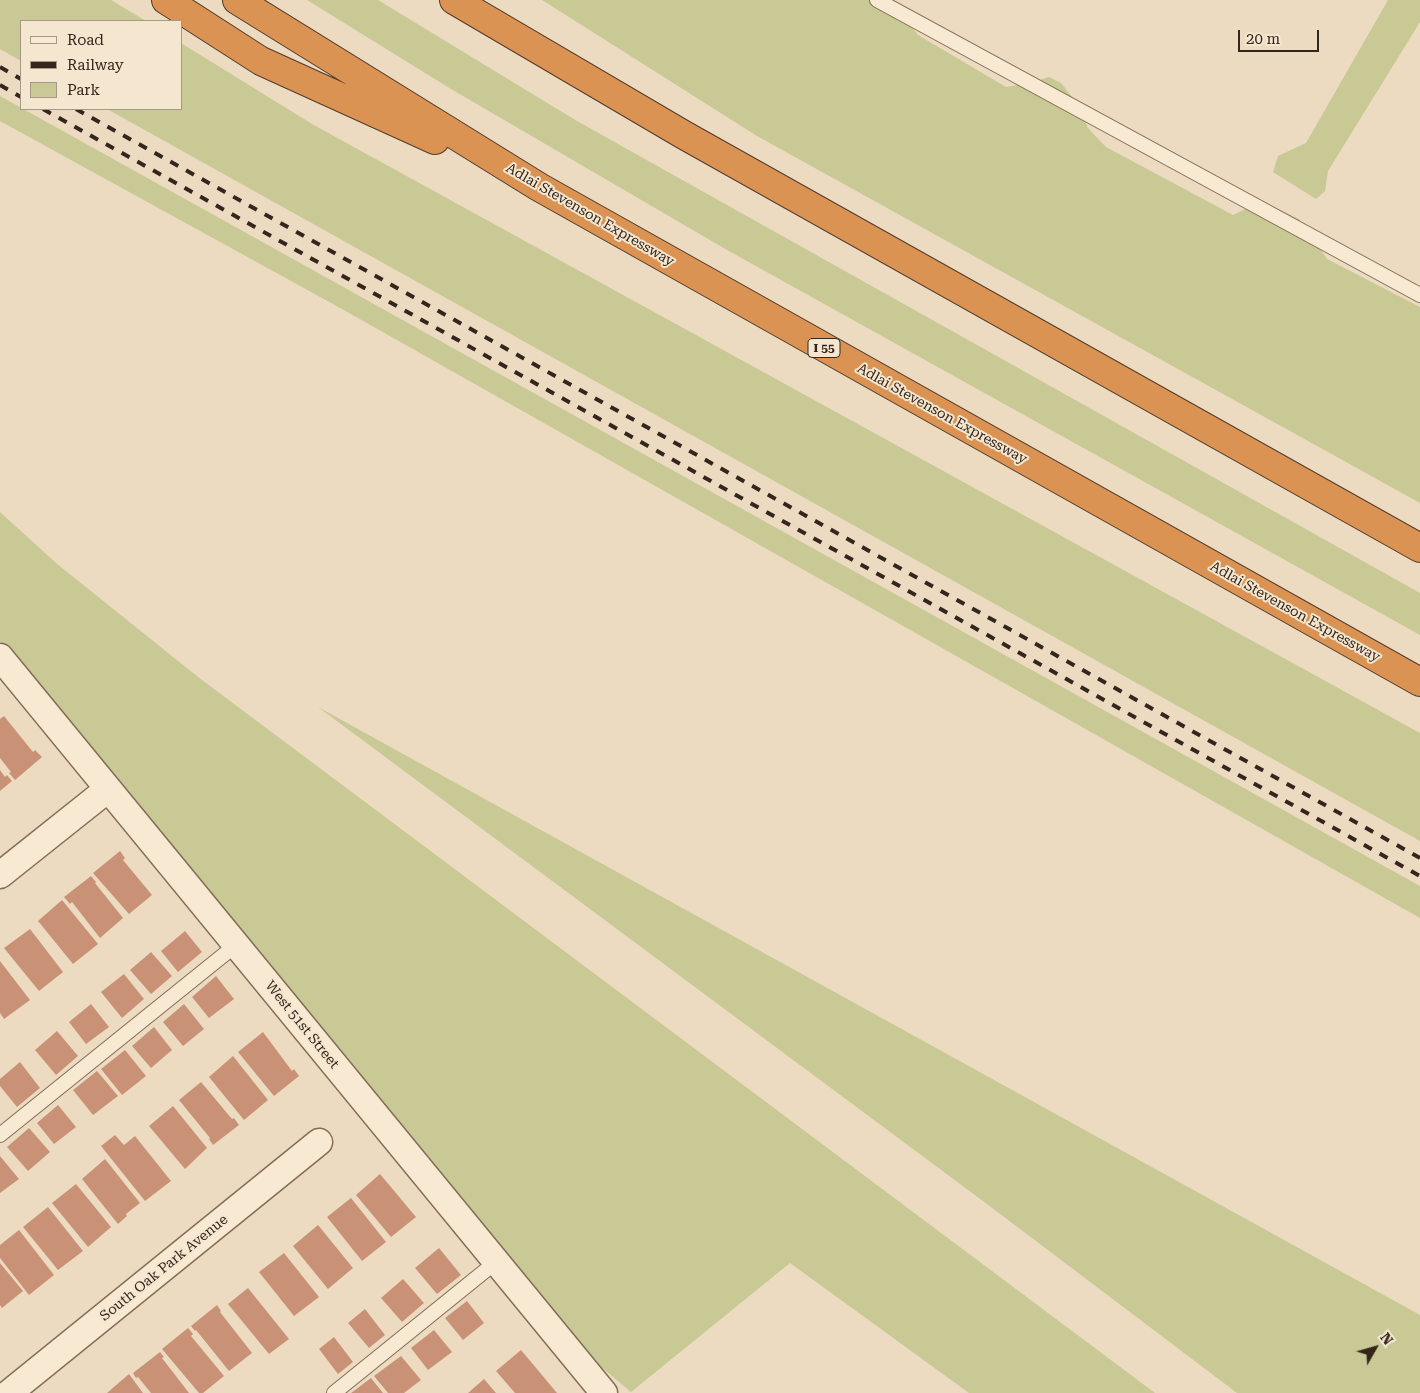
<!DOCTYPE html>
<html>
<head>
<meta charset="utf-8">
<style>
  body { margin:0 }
  #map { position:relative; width:1420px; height:1393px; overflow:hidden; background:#ecdbc0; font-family:"Roboto Serif",serif }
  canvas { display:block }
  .legend { position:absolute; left:20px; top:20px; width:162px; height:90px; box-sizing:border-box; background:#f4e6cf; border:1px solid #a79988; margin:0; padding:6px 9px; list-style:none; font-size:15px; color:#34261d }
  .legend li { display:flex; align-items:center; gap:10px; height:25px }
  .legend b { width:25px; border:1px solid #a79988 }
  .north { position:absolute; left:1350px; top:1323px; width:50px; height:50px; -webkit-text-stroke:4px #f4e6cf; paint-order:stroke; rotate:52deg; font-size:14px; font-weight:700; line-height:20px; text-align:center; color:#34261d }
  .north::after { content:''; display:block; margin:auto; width:18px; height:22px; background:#34261d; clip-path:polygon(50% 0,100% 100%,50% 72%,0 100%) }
  .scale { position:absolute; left:1238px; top:30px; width:81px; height:22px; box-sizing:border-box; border:2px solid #34261d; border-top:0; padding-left:6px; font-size:15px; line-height:18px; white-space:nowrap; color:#34261d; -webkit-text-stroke:4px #f4e6cf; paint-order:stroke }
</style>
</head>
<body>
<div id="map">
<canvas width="1420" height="1393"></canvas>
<ul class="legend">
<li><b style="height:6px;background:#f7e9d2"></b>Road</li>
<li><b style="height:6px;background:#34261d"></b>Railway</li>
<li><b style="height:14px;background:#c8c994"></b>Park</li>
</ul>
<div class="north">N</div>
<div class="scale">20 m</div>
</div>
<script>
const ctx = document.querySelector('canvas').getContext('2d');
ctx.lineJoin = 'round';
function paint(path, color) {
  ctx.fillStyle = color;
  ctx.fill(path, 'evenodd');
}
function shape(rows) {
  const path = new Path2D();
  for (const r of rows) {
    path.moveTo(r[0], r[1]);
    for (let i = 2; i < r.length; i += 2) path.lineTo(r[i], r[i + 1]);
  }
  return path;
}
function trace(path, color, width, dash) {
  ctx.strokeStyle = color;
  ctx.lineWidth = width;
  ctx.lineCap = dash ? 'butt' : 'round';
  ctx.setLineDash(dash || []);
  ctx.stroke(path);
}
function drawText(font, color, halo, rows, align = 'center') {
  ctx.font = font + ' "Roboto Serif",serif';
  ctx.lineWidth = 4;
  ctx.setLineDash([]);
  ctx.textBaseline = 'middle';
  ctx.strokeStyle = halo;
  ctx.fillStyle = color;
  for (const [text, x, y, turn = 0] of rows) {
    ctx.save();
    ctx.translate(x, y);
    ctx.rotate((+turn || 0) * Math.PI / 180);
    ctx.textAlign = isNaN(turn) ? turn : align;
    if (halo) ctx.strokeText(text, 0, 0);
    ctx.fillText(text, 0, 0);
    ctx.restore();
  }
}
paint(shape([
  [0,0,111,0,146,21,21,21,21,61,0,49],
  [307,0,378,0,577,121,1420,593,1420,635,727,250,451,89],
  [542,0,890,0,918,35,1006,87,1030,83,1049,77,1061,83,1077,103,1088,128,1106,147,1233,215,1262,201,1299,219,1327,259,1420,307,1420,503,757,136],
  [1388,0,1420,0,1420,22,1328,171,1325,191,1316,199,1273,172,1278,156,1306,143],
  [181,43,312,124,1420,733,1420,841,107,109,181,109],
  [0,96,1420,886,1420,918,342,309,0,121],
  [0,512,56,563,198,677,1155,1393,969,1393,790,1263,631,1392,594,1361,236,935,0,641],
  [318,707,1420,1315,1420,1393,1237,1393,987,1204]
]), '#c8c994');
paint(shape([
  [4,716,33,752,35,750,42,757,15,780,9,773,11,772,0,758,0,719],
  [0,770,5,777,7,775,12,781,0,791],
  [120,851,125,858,123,860,152,895,129,914,93,873],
  [91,876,96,882,95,883,123,918,100,938,72,902,70,904,64,897],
  [62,900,98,944,73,964,38,921],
  [30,929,63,972,39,991,4,948],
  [185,931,202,952,178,972,161,951],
  [151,952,172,976,151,994,130,970],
  [0,961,30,1000,4,1019,0,1013],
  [124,974,144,999,122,1018,101,992],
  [216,976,234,999,209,1018,192,997],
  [91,1004,109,1027,86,1044,69,1022],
  [184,1004,204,1029,183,1046,163,1022],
  [154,1027,172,1050,151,1068,132,1046],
  [57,1031,78,1056,56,1075,35,1050],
  [263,1032,292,1071,294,1069,299,1076,274,1096,238,1052],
  [125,1050,146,1076,122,1095,101,1069],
  [233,1056,268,1100,244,1120,209,1077],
  [20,1062,40,1088,17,1107,0,1086,0,1079],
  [97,1071,118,1096,93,1115,73,1090],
  [201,1082,232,1119,234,1118,239,1125,213,1145,209,1139,210,1138,179,1100],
  [58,1105,76,1127,54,1144,37,1123],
  [173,1106,207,1148,185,1169,149,1126],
  [29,1128,50,1152,28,1171,7,1147],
  [115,1135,124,1145,135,1136,171,1181,145,1201,101,1146],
  [0,1156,19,1179,0,1193],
  [105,1159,140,1203,126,1214,127,1216,118,1224,82,1179],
  [380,1174,416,1217,391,1237,356,1195],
  [76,1184,111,1227,88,1247,52,1203],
  [351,1198,386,1242,362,1261,327,1217],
  [48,1207,83,1251,58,1270,23,1227],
  [318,1225,353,1268,328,1289,293,1246],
  [19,1230,54,1275,29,1295,0,1258,0,1245],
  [439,1248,461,1275,437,1294,415,1268],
  [284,1253,319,1297,294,1316,259,1272],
  [0,1263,23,1291,2,1308,0,1305],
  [403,1279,424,1303,402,1322,381,1298],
  [248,1288,289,1339,269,1354,228,1304],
  [467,1301,484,1323,463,1340,445,1318],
  [217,1305,221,1311,220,1312,252,1353,229,1371,196,1330,195,1331,191,1326],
  [365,1309,385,1335,369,1348,348,1323],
  [188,1328,193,1334,191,1336,224,1376,203,1393,199,1393,162,1349],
  [434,1330,452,1352,428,1370,411,1348],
  [334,1337,353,1362,338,1374,319,1349],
  [521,1350,557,1393,515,1393,496,1371],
  [160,1352,164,1357,162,1358,189,1393,151,1393,138,1377,136,1378,133,1373],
  [401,1356,421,1380,404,1393,388,1393,374,1376],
  [129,1374,143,1393,107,1393],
  [371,1378,383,1393,351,1393],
  [484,1379,496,1393,468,1393]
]), '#c99277');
const lane = shape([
  [877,0,1420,295],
  [0,1135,236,945],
  [334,1393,496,1262]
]);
const street = shape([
  [0,657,604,1393],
  [0,875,108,789],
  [9,1393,319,1142]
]);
const highway = shape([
  [166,0,261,61,435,140],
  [237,0,539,187,1420,682],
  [454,0,684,135,1420,548]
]);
trace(lane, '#846c58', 16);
trace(street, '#846c58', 29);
trace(highway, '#523b2d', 30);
trace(lane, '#f7e9d2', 14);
trace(street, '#f7e9d2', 26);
trace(highway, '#da9352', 28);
trace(shape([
  [0,67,21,79],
  [0,85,21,97],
  [43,109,1420,876],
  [76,109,1420,858]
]), '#34261d', 4, [9, 9]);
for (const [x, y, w] of [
  [824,348,32]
]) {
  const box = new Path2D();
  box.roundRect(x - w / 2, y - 9.5, w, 19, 4);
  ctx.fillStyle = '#f4e6cf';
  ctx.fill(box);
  trace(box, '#34261d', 1);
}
drawText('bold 12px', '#34261d', null, [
  ["I 55",824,348]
]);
drawText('14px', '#34261d', '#f4e6cf', [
  ["Adlai Stevenson Expressway",590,215,30],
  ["Adlai Stevenson Expressway",942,414,29],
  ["Adlai Stevenson Expressway",1295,612,29],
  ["West 51st Street",302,1025,51],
  ["South Oak Park Avenue",164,1268,-39]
]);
</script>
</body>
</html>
